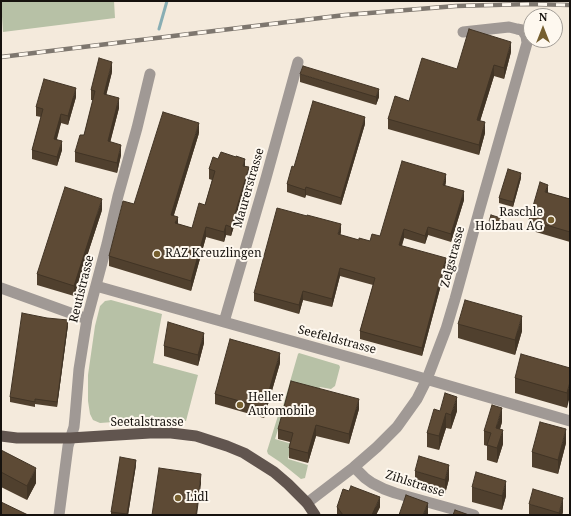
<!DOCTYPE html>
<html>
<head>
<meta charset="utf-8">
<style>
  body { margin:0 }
  #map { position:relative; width:571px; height:516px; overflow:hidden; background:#f4eadc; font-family:"Noto Serif",serif }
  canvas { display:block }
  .frame { position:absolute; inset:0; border:2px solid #16120e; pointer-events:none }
  .north { position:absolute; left:523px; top:8px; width:40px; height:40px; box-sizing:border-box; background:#fef8ef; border:1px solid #a19c95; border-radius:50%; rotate:0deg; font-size:11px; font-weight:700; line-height:16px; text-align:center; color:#16120e }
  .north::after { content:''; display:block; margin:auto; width:14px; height:18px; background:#765f2f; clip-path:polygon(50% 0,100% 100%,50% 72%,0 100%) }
</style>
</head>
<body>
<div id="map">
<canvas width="571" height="516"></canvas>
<div class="frame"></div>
<div class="north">N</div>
</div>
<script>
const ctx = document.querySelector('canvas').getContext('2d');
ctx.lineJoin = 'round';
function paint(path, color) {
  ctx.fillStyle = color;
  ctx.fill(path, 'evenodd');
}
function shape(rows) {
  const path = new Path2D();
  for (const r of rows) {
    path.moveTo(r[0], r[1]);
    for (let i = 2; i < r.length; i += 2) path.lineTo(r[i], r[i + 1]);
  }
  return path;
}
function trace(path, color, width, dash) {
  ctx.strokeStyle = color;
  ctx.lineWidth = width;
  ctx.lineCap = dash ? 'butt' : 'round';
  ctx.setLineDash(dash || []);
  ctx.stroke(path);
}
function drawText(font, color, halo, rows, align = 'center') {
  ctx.font = font + ' "Noto Serif",serif';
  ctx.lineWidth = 4;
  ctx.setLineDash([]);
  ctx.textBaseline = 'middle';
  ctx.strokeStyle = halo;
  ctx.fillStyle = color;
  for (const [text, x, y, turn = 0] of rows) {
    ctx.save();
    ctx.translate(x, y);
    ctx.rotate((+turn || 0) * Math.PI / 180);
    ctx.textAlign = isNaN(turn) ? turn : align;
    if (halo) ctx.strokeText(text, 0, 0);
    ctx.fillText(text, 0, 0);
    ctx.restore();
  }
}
paint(shape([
  [1,1,114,1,115,18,3,32],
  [111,300,162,314,153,363,198,375,186,421,153,419,100,423,93,420,90,414,88,401,88,375,95,326,100,306,105,301],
  [299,353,339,365,340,367,335,386,331,389,320,387,317,396,291,389,275,439,292,444,288,459,308,465,305,478,301,479,280,462,268,454,267,451,281,406,283,406,298,354]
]), '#b7c1a6');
trace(shape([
  [159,29,167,1]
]), '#88aeb4', 3);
trace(shape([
  [96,286,281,338,381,366,570,421],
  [1,288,87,319],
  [224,322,266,178,298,62],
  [354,467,365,478,372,483,384,489,395,493,474,515],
  [307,503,354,467,377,447,397,427,417,399,427,379,446,329,455,299,480,208,527,43,526,36,522,30,517,29,509,27,463,32],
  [59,515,68,446,74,427,75,417,79,369,87,319,107,244,118,196,137,128,150,74]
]), '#a09995', 11);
trace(shape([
  [1,436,17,438,70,438,150,433,171,433,196,436,227,446,244,453,274,472,288,484,307,503,315,515]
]), '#61554f', 11);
const rail = shape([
  [1,57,345,15,456,6,530,4,570,5]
]);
trace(rail, '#7e776f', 4.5);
trace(rail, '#fef8ef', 3, [9]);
paint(shape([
  [511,52,504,79,494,76,480,121,485,133,479,155,388,129,388,119,409,101,457,69],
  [112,72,106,95,119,108,110,142,121,155,117,173,75,162,75,152,84,135,93,100,91,100,91,90],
  [300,74,379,97,376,105,300,82],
  [76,97,68,125,61,123,57,139,62,150,57,166,32,159,32,150,41,117,36,116,36,107],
  [365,124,341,205,306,195,305,198,287,192,287,184,294,167],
  [199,133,174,215,178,224,192,228,205,205,212,180,209,179,209,169,245,166,249,177,231,236,226,235,224,242,206,237,191,291,109,266,109,256,134,204],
  [521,178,513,207,499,203,499,198],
  [446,182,445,186,464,200,451,242,428,235,425,244,404,238,402,246,446,266,422,356,360,339,360,331,373,285,340,276,332,307,303,300,299,314,254,301,254,293,341,232,340,235,359,240,370,241,380,236],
  [548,193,570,199,570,242,529,230,529,220],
  [102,210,74,296,37,285,37,274],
  [501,221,498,231,488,228,488,225],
  [458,324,522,331,515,355,458,338],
  [68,325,57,407,35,404,35,407,10,402,10,397],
  [204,343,198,366,164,356,164,346],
  [280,363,264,418,215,404,215,394],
  [570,368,567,408,515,393,515,378],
  [359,409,349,444,316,436,308,463,289,458,289,448,290,442,278,439,278,429],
  [440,411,457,411,451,429,446,428,439,450,427,447,427,433],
  [502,422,500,429,503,444,497,463,487,460,487,446,484,445,484,431],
  [566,443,558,474,532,467,532,452],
  [1,450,36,483,27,500,1,487],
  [136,465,128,515,111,515,111,512],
  [415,471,449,479,445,494,415,485],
  [472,487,506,496,502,510,472,502],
  [529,504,563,512,562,515,529,515],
  [337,507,380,507,376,515,337,515]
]), '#50402e');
paint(shape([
  [511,42,511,52,504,79,504,68],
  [112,62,112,72,104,104,104,94],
  [494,65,494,76,477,131,477,120],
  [76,88,76,97,68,125,68,116],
  [379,89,379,97,376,105,376,97],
  [119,98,119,108,108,151,108,141],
  [61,114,61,123,54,148,54,139],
  [365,117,365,124,341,205,341,198],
  [485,122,485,133,479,155,479,145],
  [199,123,199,133,171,224,171,215],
  [62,141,62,150,57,166,57,157],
  [121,145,121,155,117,173,117,163],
  [245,159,245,168,243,166],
  [249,167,249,177,231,236,231,227],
  [521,173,521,178,513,207,513,202],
  [446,174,446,182,443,193,443,185],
  [548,185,548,195,545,192],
  [306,187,306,195,305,198,305,190],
  [464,191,464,200,451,242,451,234],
  [102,199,102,210,74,296,74,286],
  [178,217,178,226,175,223],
  [341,224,341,232,338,243,338,234],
  [226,225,226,235,224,242,224,232],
  [206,227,206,237,191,291,191,281],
  [428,227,428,235,425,244,425,236],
  [404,229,404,238,399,253,399,245],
  [446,258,446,266,422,356,422,348],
  [340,268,340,276,332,307,332,299],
  [303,291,303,300,299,314,299,305],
  [522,316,522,331,515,355,515,340],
  [68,320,68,325,57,407,57,402],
  [204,333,204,343,198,366,198,355],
  [280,353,280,363,264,418,264,408],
  [570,382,570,396,567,408,567,393],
  [457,397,457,411,451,429,451,415],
  [359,399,359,409,349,444,349,434],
  [502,408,502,422,496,442,496,428],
  [446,413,446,428,439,450,439,436],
  [316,425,316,436,308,463,308,453],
  [566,429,566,443,558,474,558,460],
  [503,430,503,444,497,463,497,448],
  [136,460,136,465,128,515,127,515],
  [449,465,449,479,445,494,445,480],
  [36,468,36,483,27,500,27,486],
  [201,474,201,484,197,515,196,515],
  [506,481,506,496,502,510,502,496],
  [380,497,380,507,376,515,372,515],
  [563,498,563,512,562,515,559,515,559,513],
  [428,503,428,515,423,515]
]), '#413425');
const building = shape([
  [469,29,511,42,504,68,494,65,477,120,485,122,479,145,388,119,395,96,409,101,422,58,457,69,469,29],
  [99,58,112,62,104,94,119,98,108,141,121,145,117,163,75,152,80,135,84,135,95,91,91,90,99,58],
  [303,66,379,89,376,97,300,74,303,66],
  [44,79,76,88,68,116,61,114,54,139,62,141,57,157,32,150,43,109,36,107,44,79],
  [313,101,365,117,341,198,306,187,305,190,287,184,292,166,294,167,313,101],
  [163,112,199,123,171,215,178,217,175,223,192,228,199,203,205,205,215,171,209,169,213,157,218,159,221,152,236,157,236,156,245,159,243,166,249,167,231,227,226,225,224,232,206,227,191,281,109,256,123,201,134,204,163,112],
  [402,161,446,174,443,185,464,191,451,234,428,227,425,236,404,229,399,245,446,258,422,348,360,331,375,278,340,268,332,299,303,291,299,305,254,293,277,208,307,216,307,215,341,224,338,234,359,240,359,238,370,241,372,234,380,236,402,161],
  [508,169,521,173,513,202,499,198,508,169],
  [540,182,548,185,545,192,570,199,570,232,529,220,540,182],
  [65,187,102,199,74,286,37,274,65,187],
  [491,215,501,218,498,228,488,225,491,215],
  [465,300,522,316,515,340,458,324,465,300],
  [22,313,47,318,68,320,57,402,35,399,35,402,10,397,22,313],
  [168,322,204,333,198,355,164,346,168,322],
  [230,339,280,353,264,408,215,394,230,339],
  [521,354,570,368,570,382,567,393,515,378,521,354],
  [291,381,359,399,349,434,316,425,308,453,289,448,293,433,278,429,291,381],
  [445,393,457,397,451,415,446,413,439,436,427,433,434,409,440,411,445,393],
  [492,405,502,408,496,428,503,430,497,448,487,445,491,433,484,431,492,405],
  [540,422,566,429,558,460,532,452,540,422],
  [1,450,36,468,27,486,1,472,1,450],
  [419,456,449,465,445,480,415,471,419,456],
  [120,457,136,460,127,514,111,512,120,457],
  [159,468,201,474,196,515,152,515,159,468],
  [476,472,506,481,502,496,472,487,476,472],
  [351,486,380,497,372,515,343,515,337,507,343,489,349,491,351,486],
  [533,489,563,498,559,513,529,504,533,489],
  [406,495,428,503,423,515,399,515,406,495],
  [1,502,28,515,1,515,1,502],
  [455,510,469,515,453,515,455,510]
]);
paint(building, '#5d4a35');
trace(building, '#413425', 1);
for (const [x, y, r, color] of [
  [551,220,4,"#765f2f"],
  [157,254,4,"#765f2f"],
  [240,405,4,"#765f2f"],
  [178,498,4,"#765f2f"]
]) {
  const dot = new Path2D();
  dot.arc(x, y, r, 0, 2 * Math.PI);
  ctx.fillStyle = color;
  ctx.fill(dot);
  trace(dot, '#fef8ef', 1.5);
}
drawText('12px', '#16120e', '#fef8ef', [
  ["Maurerstrasse",249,188,-74],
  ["Zelgstrasse",453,257,-75],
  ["Reutistrasse",82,289,-76],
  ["Seefeldstrasse",337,340,15],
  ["Seetalstrasse",147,423],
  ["Zihlstrasse",415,484,18]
]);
drawText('12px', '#16120e', '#fef8ef', [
  ["Raschle",543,213,"right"],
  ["Holzbau AG",543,227,"right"],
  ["RAZ Kreuzlingen",165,254],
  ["Heller",248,398],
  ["Automobile",248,412],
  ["Lidl",186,498]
], 'left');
</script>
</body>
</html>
